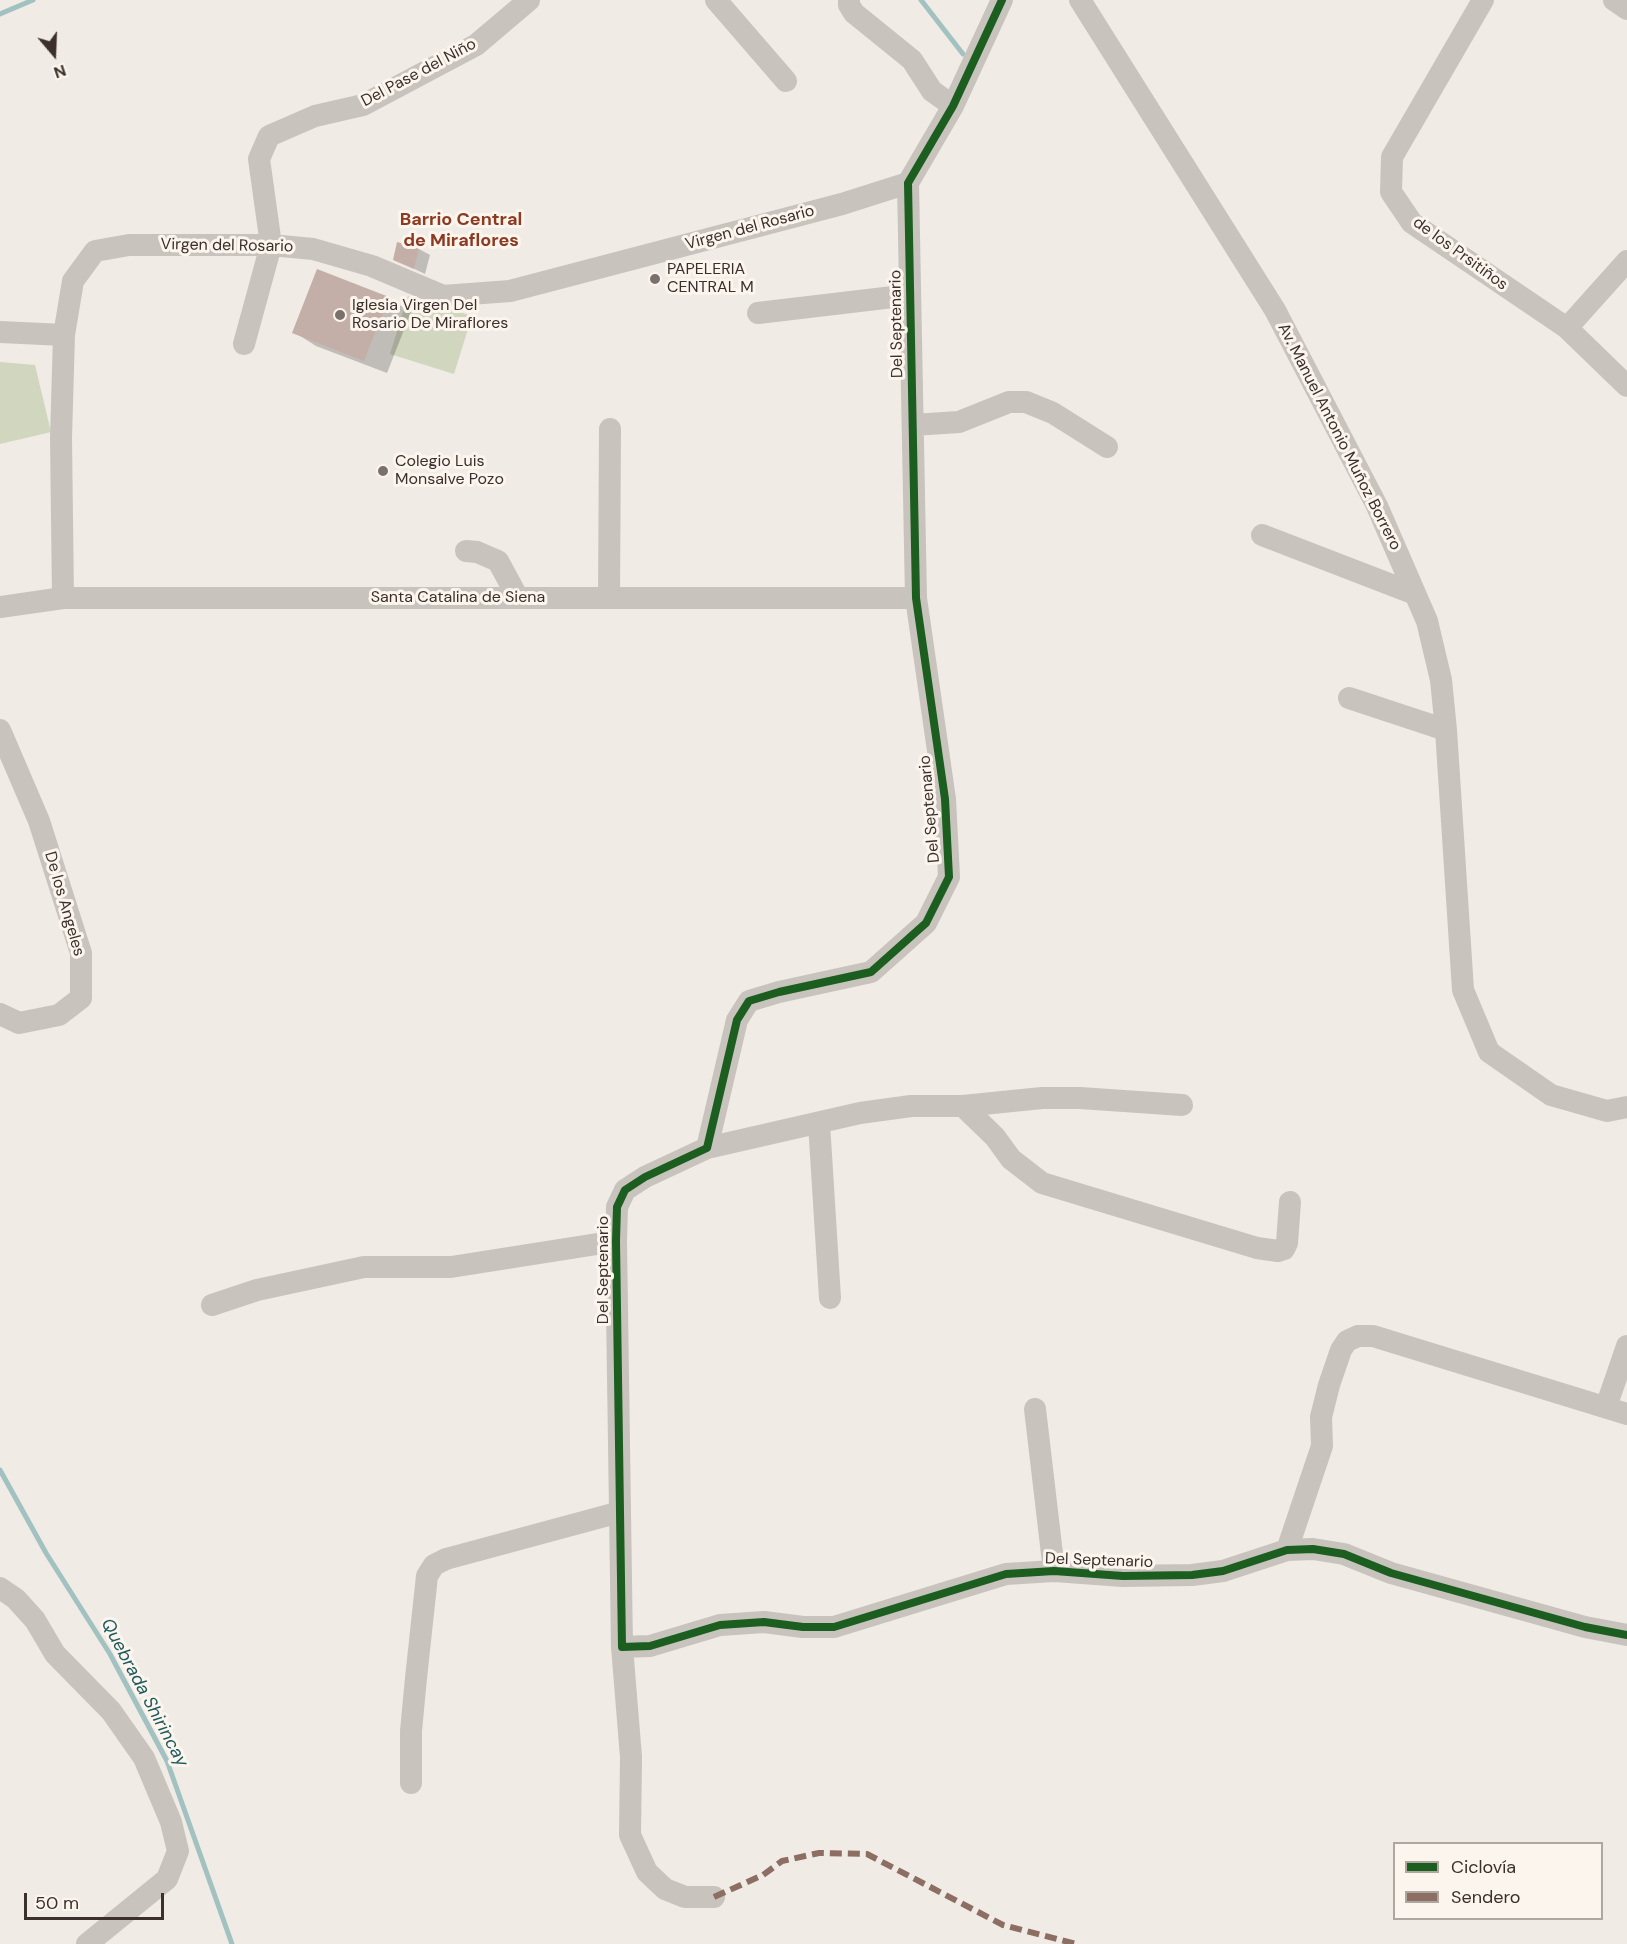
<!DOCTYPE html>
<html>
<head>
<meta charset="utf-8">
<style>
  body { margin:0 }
  #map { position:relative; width:1627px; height:1944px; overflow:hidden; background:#f0ebe5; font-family:"DM Sans",sans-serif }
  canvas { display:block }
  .legend { position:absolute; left:1393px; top:1842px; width:210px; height:78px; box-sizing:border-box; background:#fbf5ee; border:2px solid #aea6a0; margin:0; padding:8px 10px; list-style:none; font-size:18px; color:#3b302b }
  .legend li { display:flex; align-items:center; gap:12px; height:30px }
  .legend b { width:30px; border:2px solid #aea6a0 }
  .north { position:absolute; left:24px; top:24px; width:60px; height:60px; -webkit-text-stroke:4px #fbf5ee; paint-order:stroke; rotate:161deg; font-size:16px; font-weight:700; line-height:24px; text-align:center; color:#3b302b }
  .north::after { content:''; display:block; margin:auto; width:21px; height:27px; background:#3b302b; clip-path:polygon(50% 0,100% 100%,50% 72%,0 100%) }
  .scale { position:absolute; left:24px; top:1893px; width:140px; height:27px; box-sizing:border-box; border:3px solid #3b302b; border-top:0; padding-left:8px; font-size:18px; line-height:21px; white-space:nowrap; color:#3b302b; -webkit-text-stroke:4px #fbf5ee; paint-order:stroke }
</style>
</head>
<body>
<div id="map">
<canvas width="1627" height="1944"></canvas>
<ul class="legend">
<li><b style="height:8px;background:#1b5e20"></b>Ciclovía</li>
<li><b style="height:8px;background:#8d6e63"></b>Sendero</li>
</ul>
<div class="north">N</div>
<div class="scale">50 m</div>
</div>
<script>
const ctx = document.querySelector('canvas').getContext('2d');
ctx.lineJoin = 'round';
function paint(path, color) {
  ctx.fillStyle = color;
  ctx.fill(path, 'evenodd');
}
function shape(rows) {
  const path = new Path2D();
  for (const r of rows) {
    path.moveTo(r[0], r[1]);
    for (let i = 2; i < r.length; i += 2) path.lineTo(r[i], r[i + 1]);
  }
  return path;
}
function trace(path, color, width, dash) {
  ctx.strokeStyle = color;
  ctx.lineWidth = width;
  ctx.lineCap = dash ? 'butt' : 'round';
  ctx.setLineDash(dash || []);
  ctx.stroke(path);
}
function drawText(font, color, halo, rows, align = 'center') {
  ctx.font = font + ' "DM Sans",sans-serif';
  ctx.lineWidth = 6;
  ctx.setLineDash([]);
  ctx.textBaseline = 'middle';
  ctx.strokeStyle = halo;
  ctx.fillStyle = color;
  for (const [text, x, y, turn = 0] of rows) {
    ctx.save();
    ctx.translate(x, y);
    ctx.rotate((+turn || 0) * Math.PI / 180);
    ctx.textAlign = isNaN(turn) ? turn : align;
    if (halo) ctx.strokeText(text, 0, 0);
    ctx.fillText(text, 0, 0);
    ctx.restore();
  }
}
paint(shape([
  [408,296,472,316,454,374,390,354],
  [0,362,35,365,51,432,0,444]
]), '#d1d6bf');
paint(shape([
  [419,249,430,255,425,274,394,259],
  [388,298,411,312,387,373,316,346,294,332]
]), '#0003');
trace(shape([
  [921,0,963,54],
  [0,14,33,0],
  [0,1470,46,1553,110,1654,167,1761,232,1944]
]), '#a1c2c1', 5);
paint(shape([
  [397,242,419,248,414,269,393,260],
  [317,269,389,297,364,361,292,333]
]), '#c3afa7');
trace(shape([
  [716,0,786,81],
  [849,0,849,5,854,13,912,60,932,91,953,106],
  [1002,0,953,106,908,183,916,598,945,799,949,877,926,923,871,972,779,992,749,1001,737,1020,707,1148,645,1177,625,1190,617,1207,616,1241,622,1647,650,1646,720,1625,764,1622,803,1627,834,1627,1006,1574,1054,1571,1123,1576,1192,1575,1223,1571,1287,1550,1313,1549,1344,1554,1391,1573,1585,1627,1627,1635],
  [1080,0,1275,310,1377,506,1427,621,1441,680,1446,730,1463,990,1489,1052,1551,1095,1607,1111,1627,1107],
  [1483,0,1392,157,1391,192,1412,223,1567,328,1627,386],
  [1614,0,1627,9],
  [758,313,910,295],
  [1567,328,1627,261],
  [0,332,64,335],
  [244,344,271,245,259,159,269,136,315,116,363,105,476,45,529,0],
  [913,425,959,422,1009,402,1026,402,1053,413,1107,447],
  [1262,535,1415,594],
  [466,551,477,552,498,561,518,598],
  [63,598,61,438,64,335,73,281,95,251,129,245,271,245,313,249,372,266,443,296,510,291,842,204,908,183],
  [609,598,610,429],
  [0,607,63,598,916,598],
  [1349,698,1446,730],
  [0,730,39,821,81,953,81,998,59,1015,19,1023,0,1014],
  [963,1106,1042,1098,1080,1098,1182,1105],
  [819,1123,830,1298],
  [707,1148,860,1113,911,1106,963,1106,995,1137,1011,1159,1042,1183,1257,1248,1278,1251,1284,1249,1287,1243,1290,1202],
  [212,1305,257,1290,364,1267,451,1267,616,1241],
  [1606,1407,1627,1346],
  [1035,1409,1054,1571],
  [1287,1550,1322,1446,1321,1417,1329,1385,1341,1350,1347,1341,1358,1336,1373,1336,1627,1414],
  [0,1588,16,1599,35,1620,55,1654,111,1711,144,1758,171,1822,178,1851,167,1879,87,1944],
  [622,1647,631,1757,630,1835,647,1872,665,1889,685,1897,714,1897],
  [411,1783,411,1731,416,1678,427,1576,434,1565,446,1559,620,1512]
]), '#c9c3be', 22);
trace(shape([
  [714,1897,763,1875,782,1861,819,1853,867,1854,1003,1925,1076,1944]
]), '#8d6e63', 6, [12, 6]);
trace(shape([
  [1002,0,953,106,908,183,916,598,945,799,949,877,926,923,871,972,779,992,749,1001,737,1020,707,1148,645,1177,625,1190,617,1207,616,1241,622,1647,650,1646,720,1625,764,1622,803,1627,834,1627,1006,1574,1054,1571,1123,1576,1192,1575,1223,1571,1287,1550,1313,1549,1344,1554,1391,1573,1585,1627,1627,1635]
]), '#1b5e20', 8);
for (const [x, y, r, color] of [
  [655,279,6,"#7a716c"],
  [340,315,6,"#7a716c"],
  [383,471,6,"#7a716c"]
]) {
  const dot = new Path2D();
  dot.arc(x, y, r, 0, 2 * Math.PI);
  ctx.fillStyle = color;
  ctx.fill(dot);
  trace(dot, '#fbf5ee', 2);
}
drawText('16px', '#3b302b', '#fbf5ee', [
  ["Del Pase del Niño",419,73,-28],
  ["Virgen del Rosario",750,228,-15],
  ["Virgen del Rosario",227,246,1],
  ["de los Prsitiños",1460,254,36],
  ["Del Septenario",897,324,-91],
  ["Av. Manuel Antonio Muñoz Borrero",1339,437,63],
  ["Santa Catalina de Siena",458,598],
  ["Del Septenario",930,809,-95],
  ["De los Angeles",64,904,74],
  ["Del Septenario",604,1270,-90],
  ["Del Septenario",1099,1561,2]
]);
drawText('16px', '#3b302b', '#fbf5ee', [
  ["PAPELERIA",667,270],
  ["CENTRAL M",667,288],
  ["Iglesia Virgen Del",352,306],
  ["Rosario De Miraflores",352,324],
  ["Colegio Luis",395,462],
  ["Monsalve Pozo",395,480]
], 'left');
drawText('bold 18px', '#8c3b22', '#fbf5ee', [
  ["Barrio Central",461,220],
  ["de Miraflores",461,241]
]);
drawText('italic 18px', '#1f5a5e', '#fbf5ee', [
  ["Quebrada Shirincay",144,1693,62]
]);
</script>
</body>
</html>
